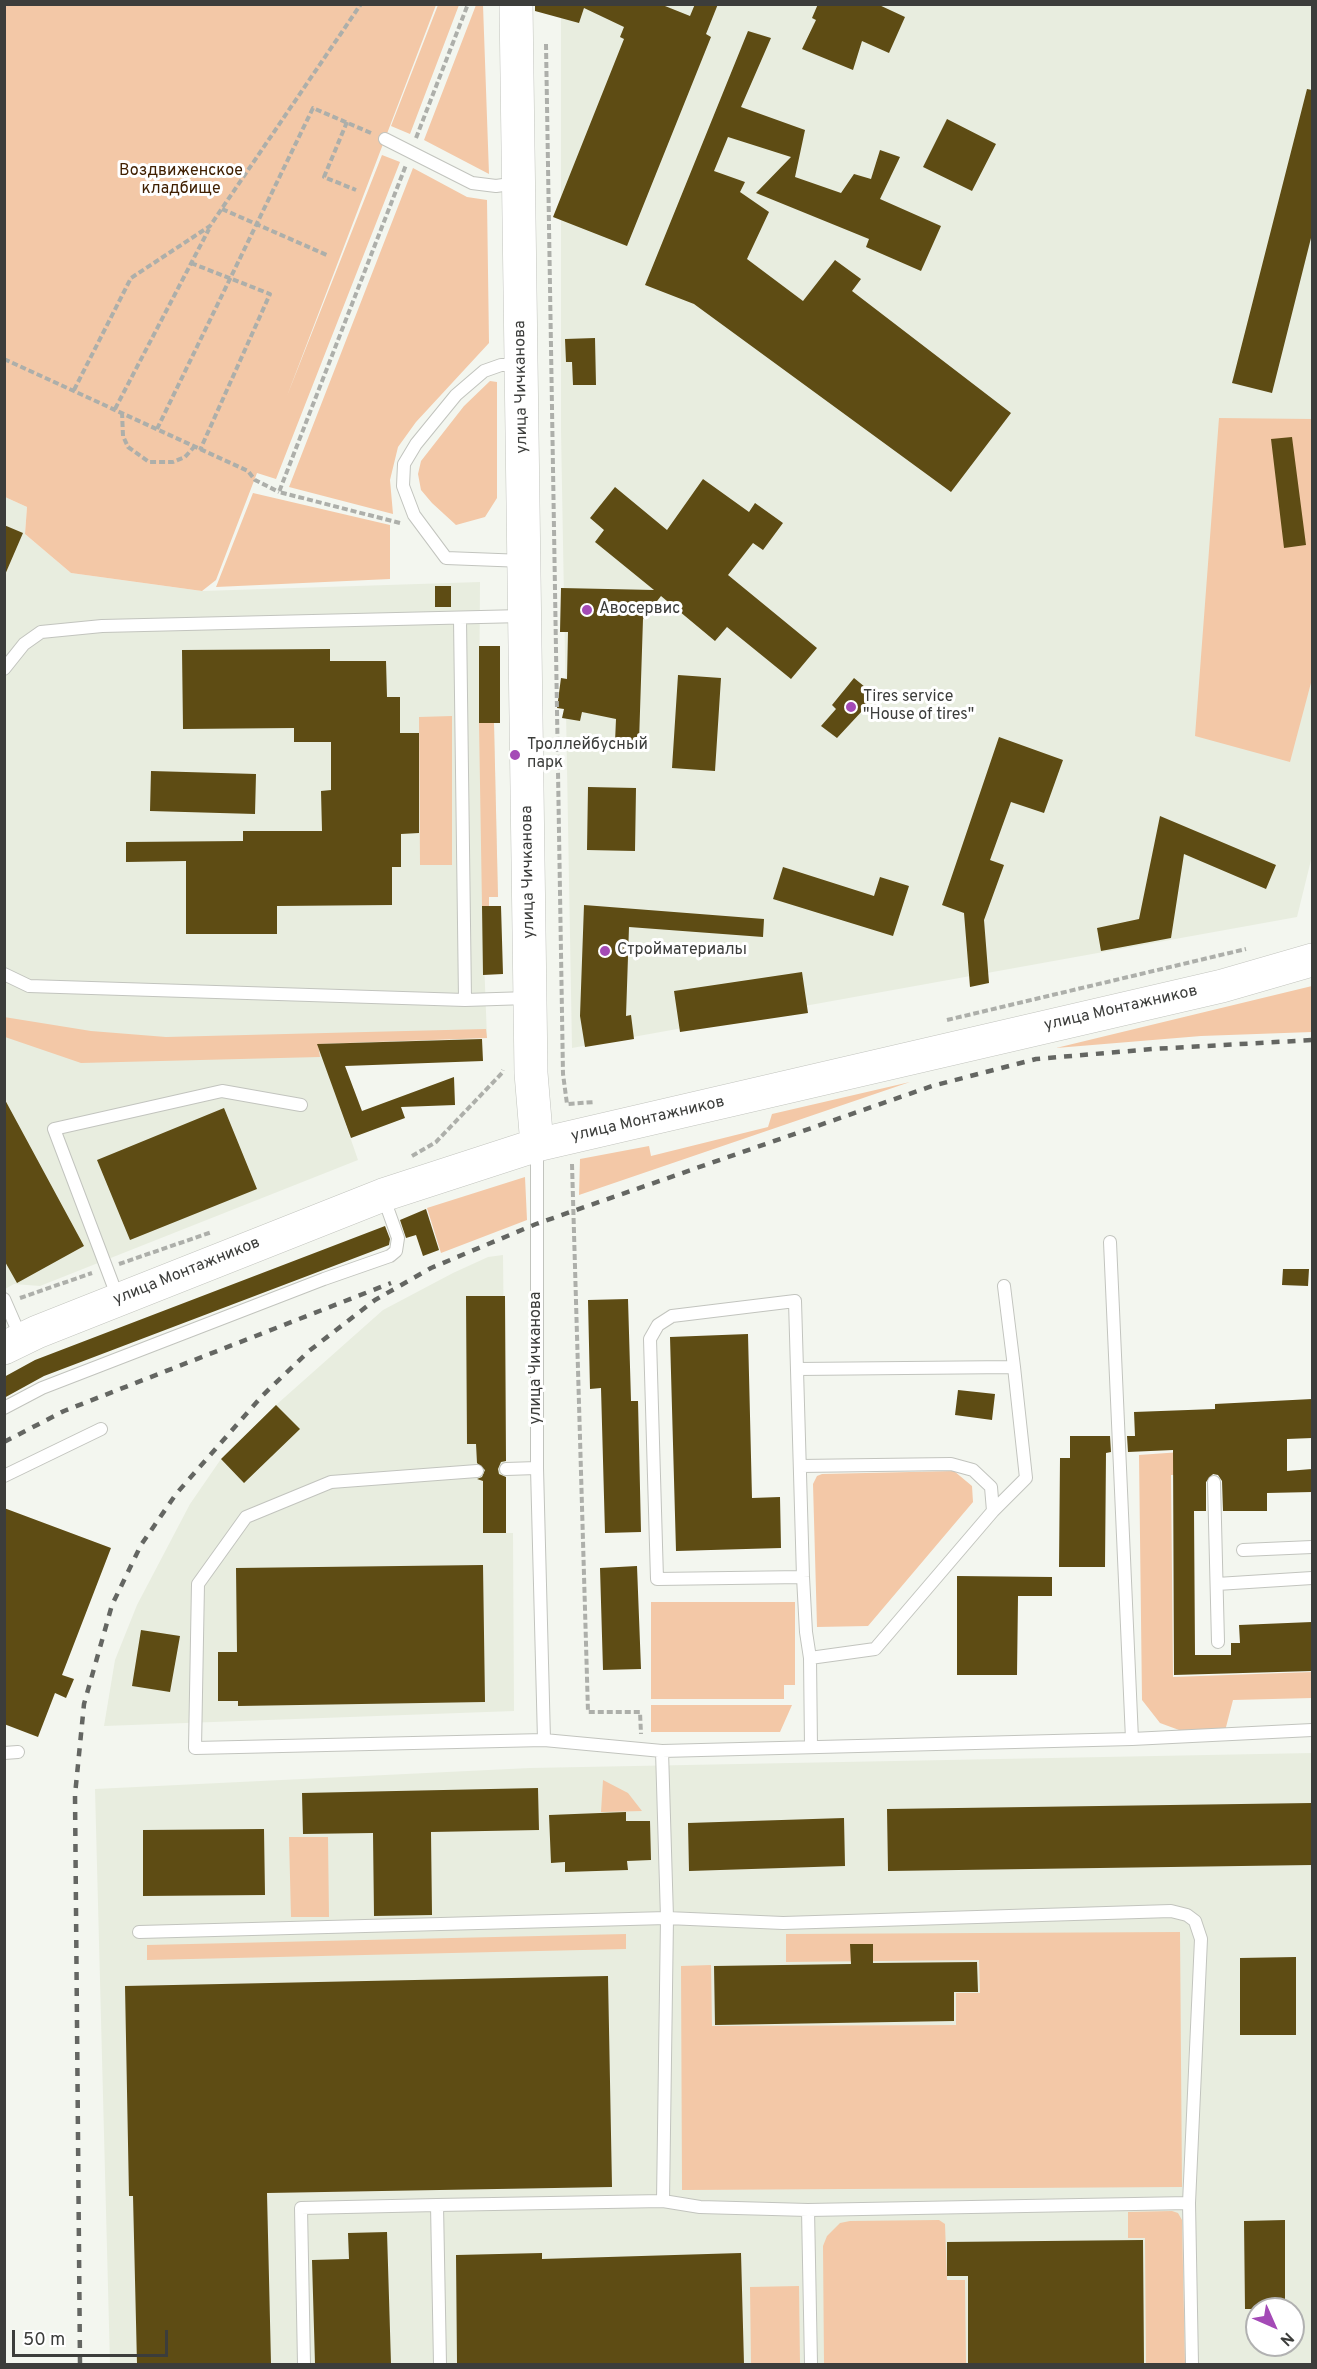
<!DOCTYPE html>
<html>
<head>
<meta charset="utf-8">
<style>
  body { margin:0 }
  #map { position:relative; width:1317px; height:2369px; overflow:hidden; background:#f3f6ef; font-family:Overpass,sans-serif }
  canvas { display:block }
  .frame { position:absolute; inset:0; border:6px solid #3c3d3b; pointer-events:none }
  .north { position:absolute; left:1245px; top:2297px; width:60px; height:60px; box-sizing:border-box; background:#fff; border:2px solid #b1b1b1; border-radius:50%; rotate:135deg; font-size:16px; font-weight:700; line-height:24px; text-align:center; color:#3c3d3b }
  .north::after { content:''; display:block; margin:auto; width:21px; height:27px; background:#a44ab6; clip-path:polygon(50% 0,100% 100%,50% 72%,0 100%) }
  .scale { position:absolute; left:12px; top:2330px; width:156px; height:27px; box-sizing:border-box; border:3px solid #3c3d3b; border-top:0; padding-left:8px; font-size:18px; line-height:21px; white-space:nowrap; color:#3c3d3b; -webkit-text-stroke:4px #fff; paint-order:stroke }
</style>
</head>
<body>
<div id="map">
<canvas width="1317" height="2369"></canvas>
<div class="frame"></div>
<div class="north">N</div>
<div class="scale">50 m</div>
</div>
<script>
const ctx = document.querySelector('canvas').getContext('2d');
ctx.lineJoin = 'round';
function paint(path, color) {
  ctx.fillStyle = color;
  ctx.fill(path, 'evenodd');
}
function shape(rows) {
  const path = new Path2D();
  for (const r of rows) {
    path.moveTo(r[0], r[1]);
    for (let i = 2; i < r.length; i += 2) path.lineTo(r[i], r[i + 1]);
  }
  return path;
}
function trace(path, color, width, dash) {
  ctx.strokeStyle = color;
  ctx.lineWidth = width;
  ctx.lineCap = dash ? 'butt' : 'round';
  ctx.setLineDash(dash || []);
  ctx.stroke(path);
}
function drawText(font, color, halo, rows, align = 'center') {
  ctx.font = font + ' Overpass,sans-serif';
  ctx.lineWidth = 6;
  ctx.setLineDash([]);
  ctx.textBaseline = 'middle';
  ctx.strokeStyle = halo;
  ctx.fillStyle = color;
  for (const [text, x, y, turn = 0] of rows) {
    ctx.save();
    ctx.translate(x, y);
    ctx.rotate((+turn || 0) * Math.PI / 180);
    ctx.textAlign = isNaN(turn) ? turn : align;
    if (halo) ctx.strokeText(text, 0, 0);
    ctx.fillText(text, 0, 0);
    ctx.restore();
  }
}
paint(shape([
  [561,5,1312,5,1312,856,1297,917,572,1048,561,431],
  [5,497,27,507,25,534,71,573,202,591,480,582,479,723,494,723,498,897,489,897,489,906,482,907,487,1038,318,1044,358,1160,40,1286,14,1284,5,1289],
  [503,1255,506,1533,513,1533,514,1711,104,1726,115,1660,137,1605,190,1504,221,1459,276,1405,383,1310,453,1273,488,1257],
  [1312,1753,1312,2364,110,2364,95,1789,530,1768],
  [1257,2309,1293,2309,1293,2345,1257,2345]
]), '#e8eddf');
paint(shape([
  [5,5,436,5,287,396,382,155,400,162,276,479,257,473,216,580,202,591,71,573,25,534,27,507,5,497],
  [438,5,459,5,410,134,391,126],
  [476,5,483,5,489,174,424,140],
  [413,168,467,197,487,200,489,343,416,422,398,447,390,480,393,514,289,487],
  [490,381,497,382,497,498,485,517,456,525,432,503,421,490,418,474,421,461,464,406],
  [1219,418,1312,419,1312,679,1290,762,1195,736],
  [253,493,390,525,390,579,216,587],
  [452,716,452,865,420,865,419,717],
  [479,723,494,723,498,897,489,897,489,906,482,906],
  [1312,986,1312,1032,1201,1036,1056,1048],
  [4,1017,91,1031,166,1037,486,1029,487,1038,318,1044,320,1057,81,1063,5,1037],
  [910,1082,579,1195,580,1159,649,1146,651,1156,768,1127,772,1114],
  [525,1177,527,1220,441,1253,427,1208],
  [1223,1449,1224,1473,1171,1475,1173,1677,1312,1672,1312,1698,1233,1700,1225,1731,1179,1730,1160,1723,1142,1700,1139,1455],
  [954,1471,972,1486,973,1502,868,1626,817,1627,813,1484,817,1476,822,1474],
  [651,1602,795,1602,795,1685,784,1685,784,1699,651,1699],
  [651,1705,792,1705,780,1732,651,1732],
  [603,1780,628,1793,642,1811,601,1812],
  [289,1837,328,1837,329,1917,291,1917],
  [1180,1932,1182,2187,682,2190,681,1966,711,1965,712,2026,956,2025,956,1993,980,1993,979,1960,786,1962,786,1934],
  [626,1934,626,1949,147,1960,147,1945],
  [1172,2211,1178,2213,1182,2220,1185,2364,1146,2364,1145,2238,1128,2238,1128,2212],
  [939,2220,945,2224,947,2280,965,2280,966,2364,824,2364,823,2246,827,2236,840,2223,850,2221],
  [799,2286,800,2364,751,2364,750,2287]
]), '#f3c8a7');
paint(shape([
  [535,4,660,4,690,16,695,4,718,4,706,34,711,37,627,246,553,217,624,39,620,37,624,27,584,8,579,23,535,11],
  [818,4,877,4,905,17,889,53,862,41,853,70,802,49,816,20,812,18],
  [748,31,771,38,741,107,805,130,795,177,841,193,854,174,871,179,880,150,900,157,880,199,941,226,921,271,866,247,869,239,756,193,791,157,728,137,714,171,745,182,740,192,769,212,747,259,803,301,835,260,861,279,852,291,1011,413,951,492,694,304,645,285],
  [1307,89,1312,90,1312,234,1272,393,1232,383],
  [947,119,996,144,972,191,923,167],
  [595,338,596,385,573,385,572,362,566,362,565,339],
  [1292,437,1306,545,1284,548,1271,439],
  [703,479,749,512,755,503,783,523,763,550,753,543,728,575,817,648,791,679,727,627,715,641,661,596,643,619,639,742,615,742,616,719,582,712,580,721,562,718,564,709,557,708,561,678,567,679,568,632,560,632,561,588,654,590,595,542,604,530,590,518,615,487,667,530],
  [4,525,23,533,4,577],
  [435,586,451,586,451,607,435,607],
  [479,646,500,646,500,723,479,723],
  [330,649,330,661,386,661,387,697,400,697,400,733,419,733,419,833,401,834,401,867,392,867,392,905,277,906,277,934,186,934,186,861,126,862,126,842,243,841,243,831,322,831,321,791,331,790,331,742,294,742,294,728,183,729,182,650],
  [678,675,721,678,715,771,672,768],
  [854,678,876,696,837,738,821,726,836,709,832,705],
  [999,737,1063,760,1044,813,1011,802,990,860,1004,865,984,920,989,983,970,987,964,913,942,905],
  [151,771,256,774,255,814,150,811],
  [588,787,636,788,635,851,587,850],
  [1160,816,1276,865,1266,889,1184,854,1171,938,1101,951,1097,928,1139,919],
  [783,867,874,896,880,877,909,886,893,936,773,899],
  [584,905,764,919,763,937,629,927,626,1016,631,1015,634,1039,585,1047,580,1016],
  [482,906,501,906,503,974,483,975],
  [802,972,808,1013,680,1032,674,991],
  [482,1039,483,1061,345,1066,362,1111,454,1077,455,1105,401,1107,405,1118,351,1138,317,1044],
  [4,1098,84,1246,17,1283,4,1260],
  [224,1108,257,1189,130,1240,97,1160],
  [426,1209,439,1250,423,1256,416,1235,406,1238,400,1220],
  [385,1226,390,1239,389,1245,44,1376,4,1398,4,1377,35,1360],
  [1283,1269,1309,1269,1308,1286,1282,1285],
  [466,1296,505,1296,506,1461,501,1462,498,1469,499,1474,506,1477,506,1533,483,1533,483,1481,477,1479,482,1477,485,1470,477,1463,476,1444,467,1444],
  [628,1299,631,1401,638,1401,641,1532,605,1533,601,1388,590,1389,588,1300],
  [748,1334,752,1498,780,1497,781,1548,676,1551,670,1337],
  [958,1390,995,1394,992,1420,955,1415],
  [1312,1399,1312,1438,1287,1439,1287,1471,1312,1469,1312,1492,1267,1493,1267,1511,1223,1511,1222,1481,1218,1475,1213,1474,1206,1482,1206,1511,1194,1511,1195,1655,1231,1655,1231,1643,1240,1643,1239,1625,1312,1622,1312,1671,1174,1675,1173,1450,1128,1452,1127,1436,1135,1436,1134,1412,1215,1409,1215,1404],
  [276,1405,300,1429,244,1483,221,1459],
  [1070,1436,1110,1436,1111,1452,1106,1453,1105,1567,1059,1567,1060,1458,1070,1458],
  [4,1508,111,1548,62,1675,74,1679,66,1698,55,1693,38,1737,4,1724],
  [483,1565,485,1702,238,1706,238,1701,218,1701,218,1652,237,1652,236,1568],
  [637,1566,641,1669,603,1670,600,1568],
  [957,1576,1052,1577,1052,1596,1018,1596,1017,1675,957,1675],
  [141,1630,180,1636,170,1692,132,1686],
  [538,1788,539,1830,431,1832,432,1915,374,1916,373,1833,303,1834,302,1793],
  [1312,1803,1312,1865,888,1871,887,1809],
  [626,1812,626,1821,650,1821,651,1860,627,1861,628,1870,565,1872,565,1862,551,1863,549,1815],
  [844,1818,845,1866,689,1871,688,1823],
  [264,1829,265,1895,143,1896,143,1830],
  [850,1944,873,1944,873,1963,977,1962,978,1992,954,1992,954,2021,715,2025,714,1966,851,1964],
  [1296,1957,1296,2035,1240,2035,1240,1958],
  [608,1976,612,2187,267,2193,271,2364,137,2364,133,2196,129,2196,125,1986],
  [1285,2220,1285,2309,1245,2309,1244,2221],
  [387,2232,391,2364,315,2364,312,2260,349,2259,348,2233],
  [1143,2240,1144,2364,968,2364,968,2276,947,2276,947,2242],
  [542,2253,542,2259,741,2253,744,2364,457,2364,456,2255]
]), '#5e4c14');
const lane = shape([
  [385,139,472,183,496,186,518,183],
  [521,365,501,365,484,371,456,395,416,444,404,464,403,486,414,515,446,558,524,561],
  [460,619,465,1000],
  [4,669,24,644,41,632,102,626,523,616],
  [4,974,29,986,465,1000,528,998],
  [537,1148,537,1468,544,1740],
  [1110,1242,1132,1739],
  [1004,1286,1014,1367],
  [118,1298,54,1129,222,1091,301,1105],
  [4,1299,21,1338],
  [797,1369,1014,1367,1026,1478,993,1511],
  [4,1408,42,1388,324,1279,390,1256,396,1251,398,1238,383,1196],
  [800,1466,951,1464,973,1470,991,1487,993,1511,875,1649,810,1658],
  [506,1469,537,1468],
  [477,1471,331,1482,246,1517,198,1584,195,1748,544,1740,662,1751,1132,1739,1312,1730],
  [4,1476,101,1429],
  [1214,1482,1218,1642],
  [1243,1550,1312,1547],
  [803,1577,657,1579,650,1339,658,1325,672,1316,795,1301,803,1577,806,1632,810,1658,811,1747],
  [1217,1584,1312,1578],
  [662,1751,667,1918,663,2201,700,2207,808,2210,811,2364],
  [4,1753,18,1752],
  [139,1932,667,1918,783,1923,1171,1911,1187,1915,1195,1921,1201,1939,1189,2203,1192,2364],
  [437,2205,663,2201],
  [808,2210,1189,2203],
  [304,2364,301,2208,437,2205,440,2364]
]);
const secondary = shape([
  [516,4,531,1073,537,1145],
  [4,1348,37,1332,383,1195,537,1145,1222,986,1312,960]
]);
trace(lane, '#c2c4be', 14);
trace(secondary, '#c2c4be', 34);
trace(shape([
  [546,44,563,1074,567,1104,595,1102],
  [347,122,324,177,356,190],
  [416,138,468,4],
  [222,209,329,256],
  [191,263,270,294,200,450],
  [4,359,248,471,255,480,279,492],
  [74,390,131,278,210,226,361,4],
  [115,409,209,229],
  [122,412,123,436,128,447,149,462,173,462,185,457,194,447],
  [157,429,313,108,371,133],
  [400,523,279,492,406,165],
  [947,1020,1246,949],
  [412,1156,436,1142,502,1073,503,1070],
  [572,1164,588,1712,640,1712,641,1734],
  [119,1264,212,1232],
  [20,1298,92,1273]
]), '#adafaa', 4, [6, 3]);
trace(lane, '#fff', 12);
trace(secondary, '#fff', 33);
trace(shape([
  [4,1442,64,1411,391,1283],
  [80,2364,75,1795,84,1704,112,1605,141,1545,176,1494,262,1396,309,1351,375,1300,431,1268,536,1224,932,1086,1036,1059,1153,1049,1312,1040]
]), '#646662', 4.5, [8, 8]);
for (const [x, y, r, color] of [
  [587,610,6,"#a44ab6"],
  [851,707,6,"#a44ab6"],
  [515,755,6,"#a44ab6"],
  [605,951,6,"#a44ab6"]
]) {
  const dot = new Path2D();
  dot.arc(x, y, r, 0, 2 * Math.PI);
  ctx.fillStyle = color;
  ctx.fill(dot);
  trace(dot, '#fff', 2);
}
drawText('16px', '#402002', '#fff', [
  ["Воздвиженское",181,172],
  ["кладбище",181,190]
]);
drawText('16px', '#3c3d3b', '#fff', [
  ["улица Чичканова",522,387,-91],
  ["улица Чичканова",529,872,-91],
  ["улица Монтажников",1121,1009,-13],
  ["улица Монтажников",648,1120,-13],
  ["улица Монтажников",187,1272,-22],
  ["улица Чичканова",537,1358,-90]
]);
drawText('16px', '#3c3d3b', '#fff', [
  ["Авосервис",599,610],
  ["Tires service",863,698],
  ["\"House of tires\"",863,716],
  ["Троллейбусный",527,746],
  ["парк",527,764],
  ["Стройматериалы",617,951]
], 'left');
</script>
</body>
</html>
